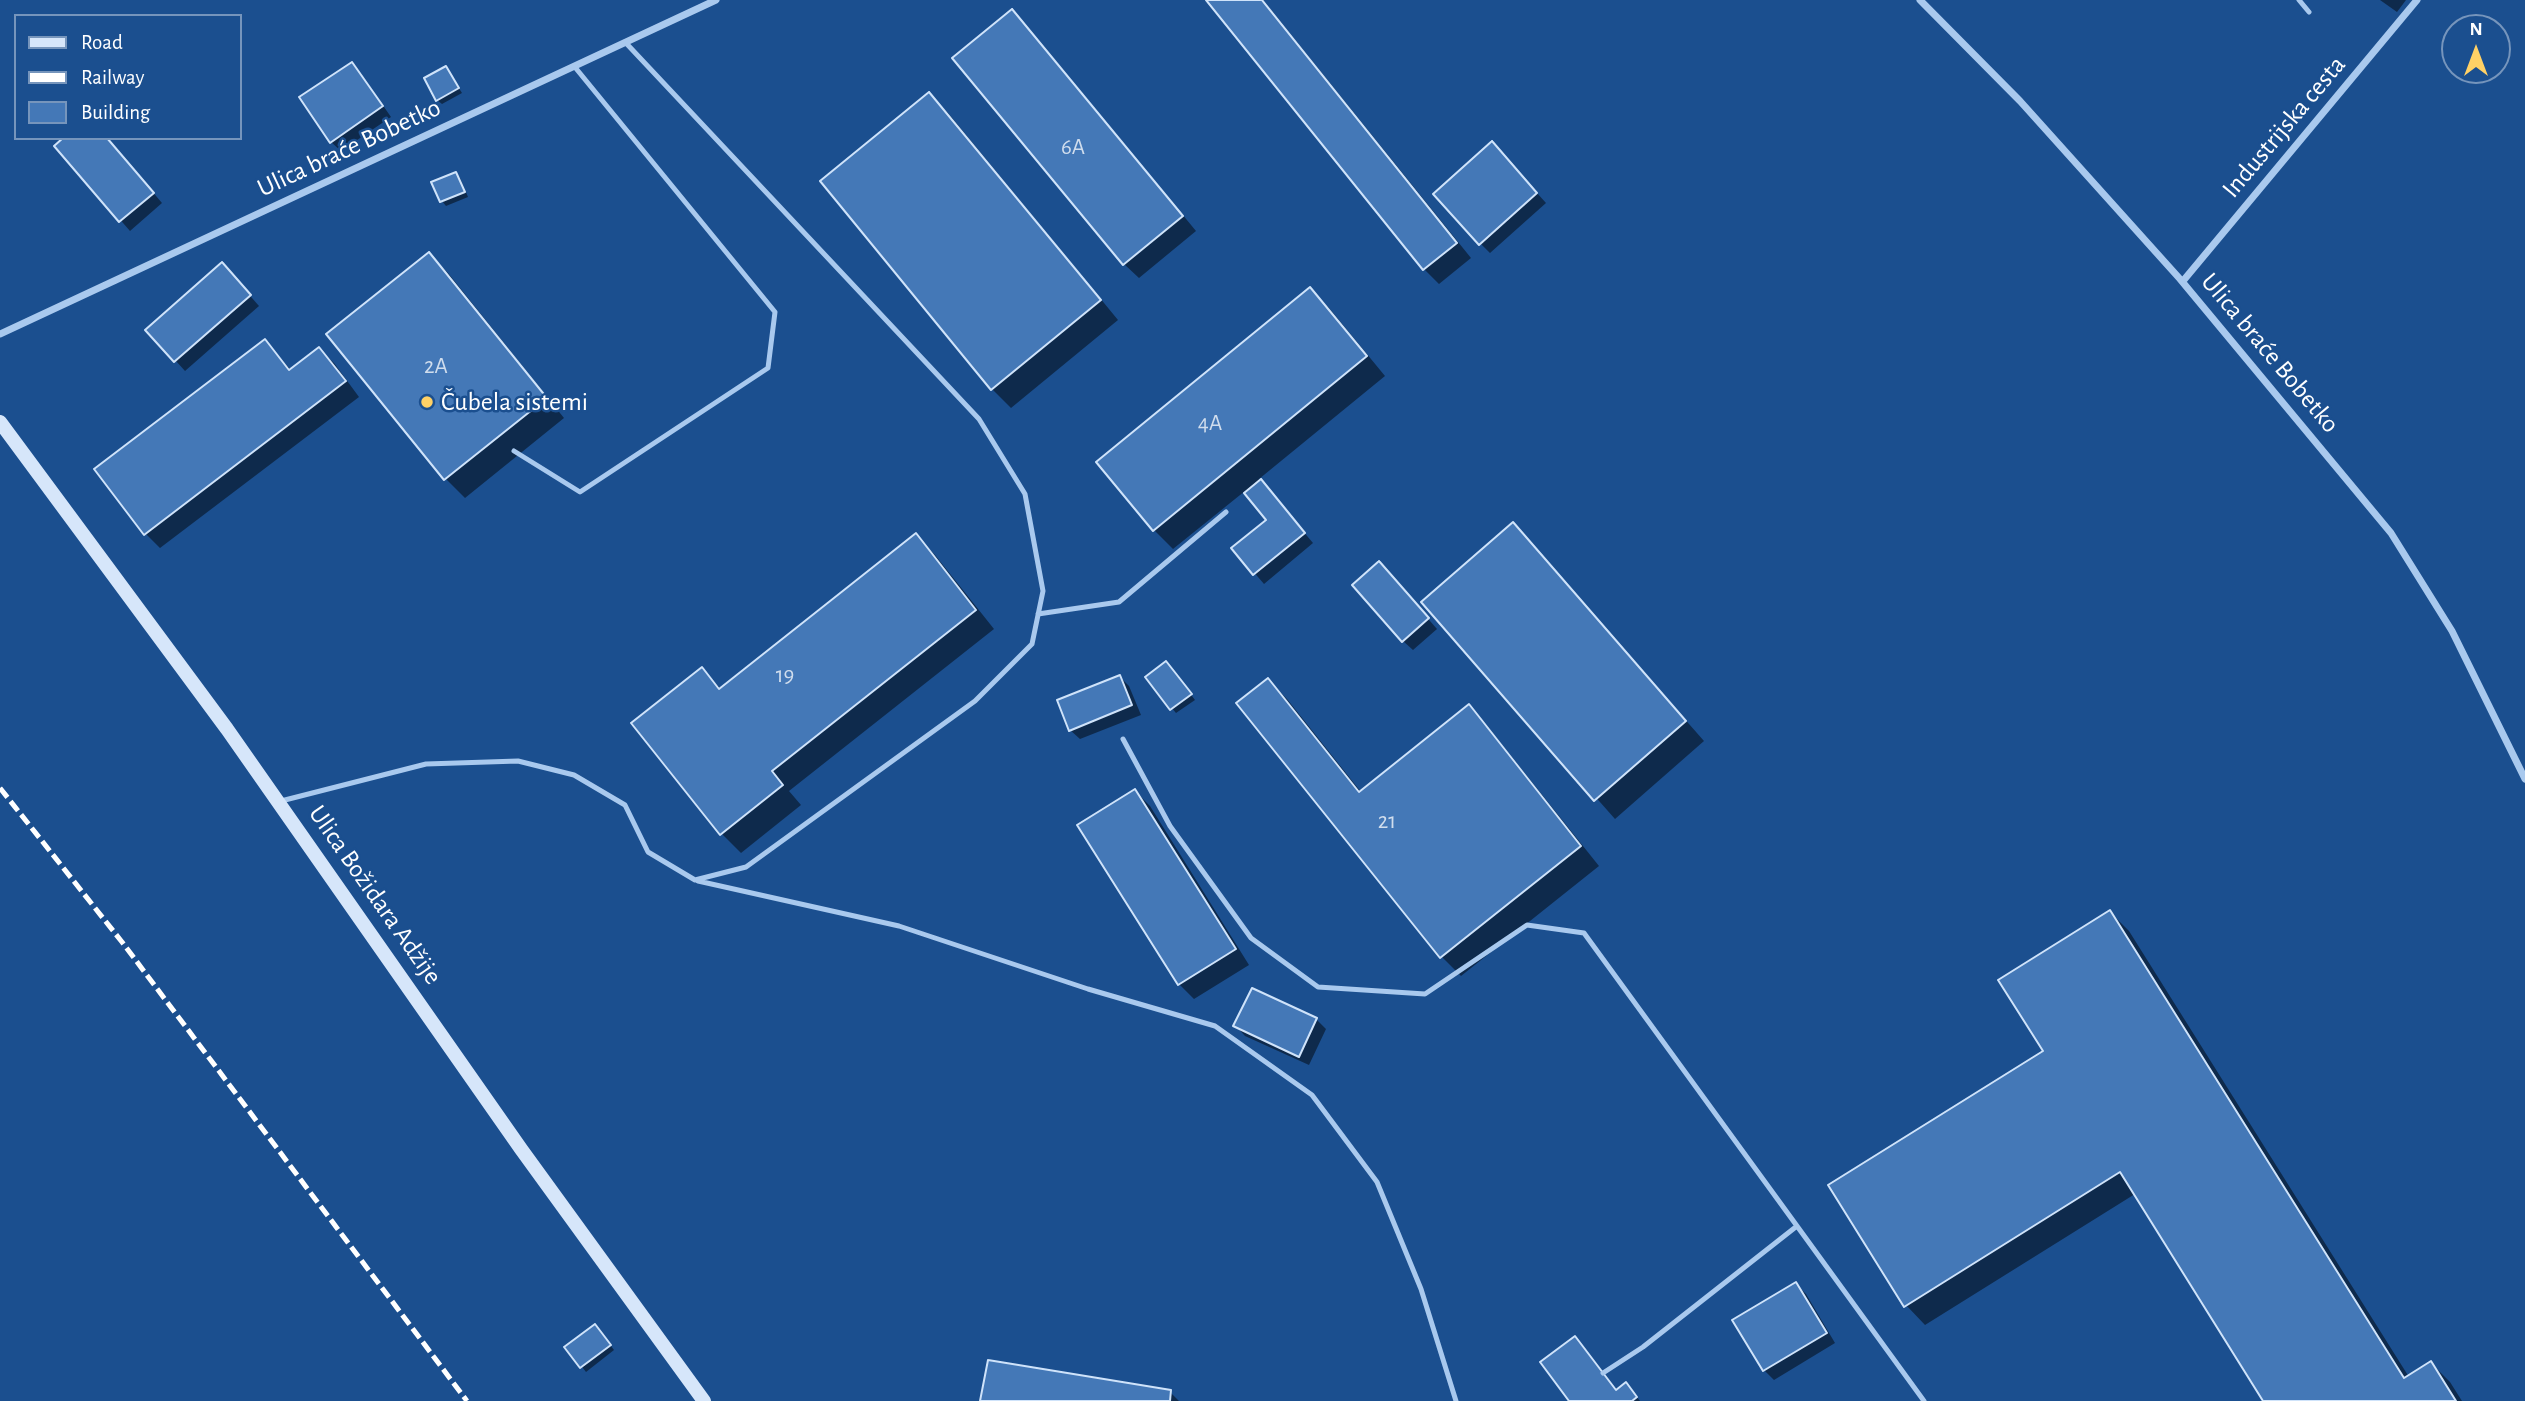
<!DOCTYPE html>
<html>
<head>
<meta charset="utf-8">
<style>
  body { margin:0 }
  #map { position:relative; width:2525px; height:1401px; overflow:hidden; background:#1b4f8f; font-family:"Alegreya Sans",sans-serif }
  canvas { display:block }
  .legend { position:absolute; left:14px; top:14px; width:228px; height:126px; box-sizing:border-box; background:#1b4f8f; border:2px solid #7695bc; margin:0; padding:9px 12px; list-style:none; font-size:21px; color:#fff }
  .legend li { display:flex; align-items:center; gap:14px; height:35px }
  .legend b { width:35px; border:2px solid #7695bc }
  .north { position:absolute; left:2441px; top:14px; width:70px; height:70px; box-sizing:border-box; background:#1b4f8f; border:2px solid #7695bc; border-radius:50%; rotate:0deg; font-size:19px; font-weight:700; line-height:28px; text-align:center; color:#fff }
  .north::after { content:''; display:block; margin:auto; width:24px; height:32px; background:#ffd166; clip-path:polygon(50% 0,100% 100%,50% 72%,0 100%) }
</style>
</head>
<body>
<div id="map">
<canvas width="2525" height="1401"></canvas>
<ul class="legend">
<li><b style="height:9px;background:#d6e6fa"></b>Road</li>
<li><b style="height:9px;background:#fff"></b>Railway</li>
<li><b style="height:19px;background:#4478b7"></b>Building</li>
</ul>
<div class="north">N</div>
</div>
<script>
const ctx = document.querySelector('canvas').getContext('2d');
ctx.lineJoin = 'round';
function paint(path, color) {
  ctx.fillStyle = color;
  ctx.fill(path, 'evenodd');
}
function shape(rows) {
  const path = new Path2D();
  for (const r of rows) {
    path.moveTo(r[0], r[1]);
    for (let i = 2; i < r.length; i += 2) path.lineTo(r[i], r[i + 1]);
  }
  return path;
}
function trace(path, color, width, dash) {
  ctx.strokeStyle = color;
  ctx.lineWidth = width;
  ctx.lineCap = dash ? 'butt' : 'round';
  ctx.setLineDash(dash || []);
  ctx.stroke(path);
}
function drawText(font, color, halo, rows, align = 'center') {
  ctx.font = font + ' "Alegreya Sans",sans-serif';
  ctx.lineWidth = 5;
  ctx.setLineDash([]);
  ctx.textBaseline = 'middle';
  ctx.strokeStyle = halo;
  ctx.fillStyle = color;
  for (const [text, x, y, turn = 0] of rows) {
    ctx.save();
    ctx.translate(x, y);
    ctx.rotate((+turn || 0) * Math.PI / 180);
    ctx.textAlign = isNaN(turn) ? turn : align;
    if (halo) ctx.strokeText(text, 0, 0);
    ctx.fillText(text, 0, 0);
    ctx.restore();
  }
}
paint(shape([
  [1208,0,1263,0,1471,258,1439,284,1424,269],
  [2380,0,2406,0,2397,12],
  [1012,11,1026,25,1196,231,1139,278,1124,264],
  [352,64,361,74,391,117,341,151,331,142],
  [446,68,462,93,442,104,437,100],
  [929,94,948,113,1118,320,1011,408,992,389],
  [107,138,162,203,130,231,56,146],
  [1501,153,1546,203,1490,253,1480,243],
  [456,174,460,178,468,197,446,206,442,201,434,183],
  [429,254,448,273,564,418,465,498,446,479,328,334],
  [231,274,259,306,185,371,148,330],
  [1310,289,1329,308,1385,376,1259,479,1313,543,1264,584,1234,549,1269,520,1245,491,1173,549,1154,530,1098,462],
  [265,342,291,370,319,349,334,363,359,397,160,548,145,533],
  [1513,524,1704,741,1615,819,1423,602],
  [916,536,935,555,994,629,789,791,801,805,741,853,722,834,634,724,702,670,721,689],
  [1388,573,1437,629,1413,650,1403,641],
  [1170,667,1195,700,1176,713,1147,678],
  [1120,677,1129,686,1141,715,1080,739,1070,730],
  [1268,680,1287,699,1361,792,1468,707,1487,726,1599,866,1461,976,1442,957,1239,703],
  [1135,791,1150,806,1249,965,1194,999,1179,984],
  [2110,912,2129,931,2409,1377,2431,1363,2450,1382,2462,1401,2265,1401,2135,1194,1925,1325,1906,1305,2046,1051],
  [1316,1019,1326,1029,1309,1065,1245,1036,1236,1026],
  [1796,1284,1806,1294,1835,1343,1774,1380,1764,1370],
  [599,1330,614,1350,586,1372,567,1347],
  [1575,1338,1617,1391,1626,1384,1640,1401,1571,1401],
  [1170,1392,1179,1401,982,1401]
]), '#0007');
const building = shape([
  [1206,0,1262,0,1457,243,1423,270,1206,0],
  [1012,9,1183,216,1123,265,952,58,1012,9],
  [352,62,383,106,330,143,299,97,352,62],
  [446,66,459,88,436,101,424,78,446,66],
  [929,92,1101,300,991,390,820,181,929,92],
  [63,138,107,138,154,193,119,222,54,146,63,138],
  [1492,141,1537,193,1479,245,1433,194,1492,141],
  [456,172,465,192,440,202,431,182,456,172],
  [429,252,547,398,444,480,326,334,429,252],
  [222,262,251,295,174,362,145,330,222,262],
  [1310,287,1367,356,1153,531,1096,462,1310,287],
  [265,339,289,370,319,347,346,381,144,535,94,469,265,339],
  [1261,479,1305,533,1253,575,1231,548,1266,520,1244,493,1261,479],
  [1513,522,1686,721,1594,801,1421,602,1513,522],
  [916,533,976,610,772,771,783,785,720,835,631,723,702,667,719,689,916,533],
  [1379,561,1429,618,1402,642,1352,585,1379,561],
  [1166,661,1192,694,1170,710,1145,677,1166,661],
  [1120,675,1132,705,1069,731,1057,700,1120,675],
  [1268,678,1359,792,1469,704,1581,846,1440,958,1236,703,1268,678],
  [1135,789,1236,949,1178,985,1077,825,1135,789],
  [2110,910,2404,1378,2431,1361,2456,1401,2263,1401,2120,1172,1904,1307,1828,1185,2043,1051,1998,980,2110,910],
  [1252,988,1317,1018,1299,1057,1233,1026,1252,988],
  [1796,1282,1827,1333,1763,1371,1732,1320,1796,1282],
  [595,1324,611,1345,580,1368,564,1347,595,1324],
  [1575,1336,1616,1390,1626,1382,1637,1397,1632,1401,1569,1401,1540,1362,1575,1336],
  [988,1360,1171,1390,1170,1401,980,1401,988,1360]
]);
paint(building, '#4478b7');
trace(building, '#cfe3fa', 2);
trace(shape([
  [2299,0,2309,12],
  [514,451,580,492,768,368,775,312,574,66],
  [1038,614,1119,602,1226,512],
  [1123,739,1170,826,1251,938,1318,987,1425,994,1527,925,1584,933,1797,1226,1643,1347,1603,1373],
  [281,801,426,764,518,761,574,775,625,805,648,852,695,880,746,867,975,701,1032,644,1043,591,1025,494,979,419,625,42],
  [698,881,899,926,1088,989,1215,1026,1312,1095,1377,1182,1421,1289,1456,1401],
  [1797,1226,1924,1401]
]), '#a9c9ee', 5);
trace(shape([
  [1920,0,2020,101,2180,279,2391,533,2452,631,2525,779],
  [2183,281,2417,0],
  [0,334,716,0]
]), '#a9c9ee', 7);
trace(shape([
  [0,422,227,729,521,1149,704,1401]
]), '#d6e6fa', 14);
trace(shape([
  [0,788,122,942,467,1401]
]), '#fff', 5, [12, 5]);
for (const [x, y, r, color] of [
  [427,402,7,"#ffd166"]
]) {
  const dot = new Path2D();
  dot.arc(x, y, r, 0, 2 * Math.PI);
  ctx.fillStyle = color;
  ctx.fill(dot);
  trace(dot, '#1b4f8f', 2.5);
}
drawText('23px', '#d0dded', null, [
  ["6A",1073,147],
  ["2A",436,366],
  ["4A",1210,423],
  ["19",785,675],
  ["21",1387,821]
]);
drawText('26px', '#fff', '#1b4f8f', [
  ["Industrijska cesta",2284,127,-50],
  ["Ulica braće Bobetko",349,148,-25],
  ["Ulica braće Bobetko",2270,353,50],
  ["Ulica Božidara Adžije",375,895,55]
]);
drawText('26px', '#fff', '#1b4f8f', [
  ["Čubela sistemi",441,402]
], 'left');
</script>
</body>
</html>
